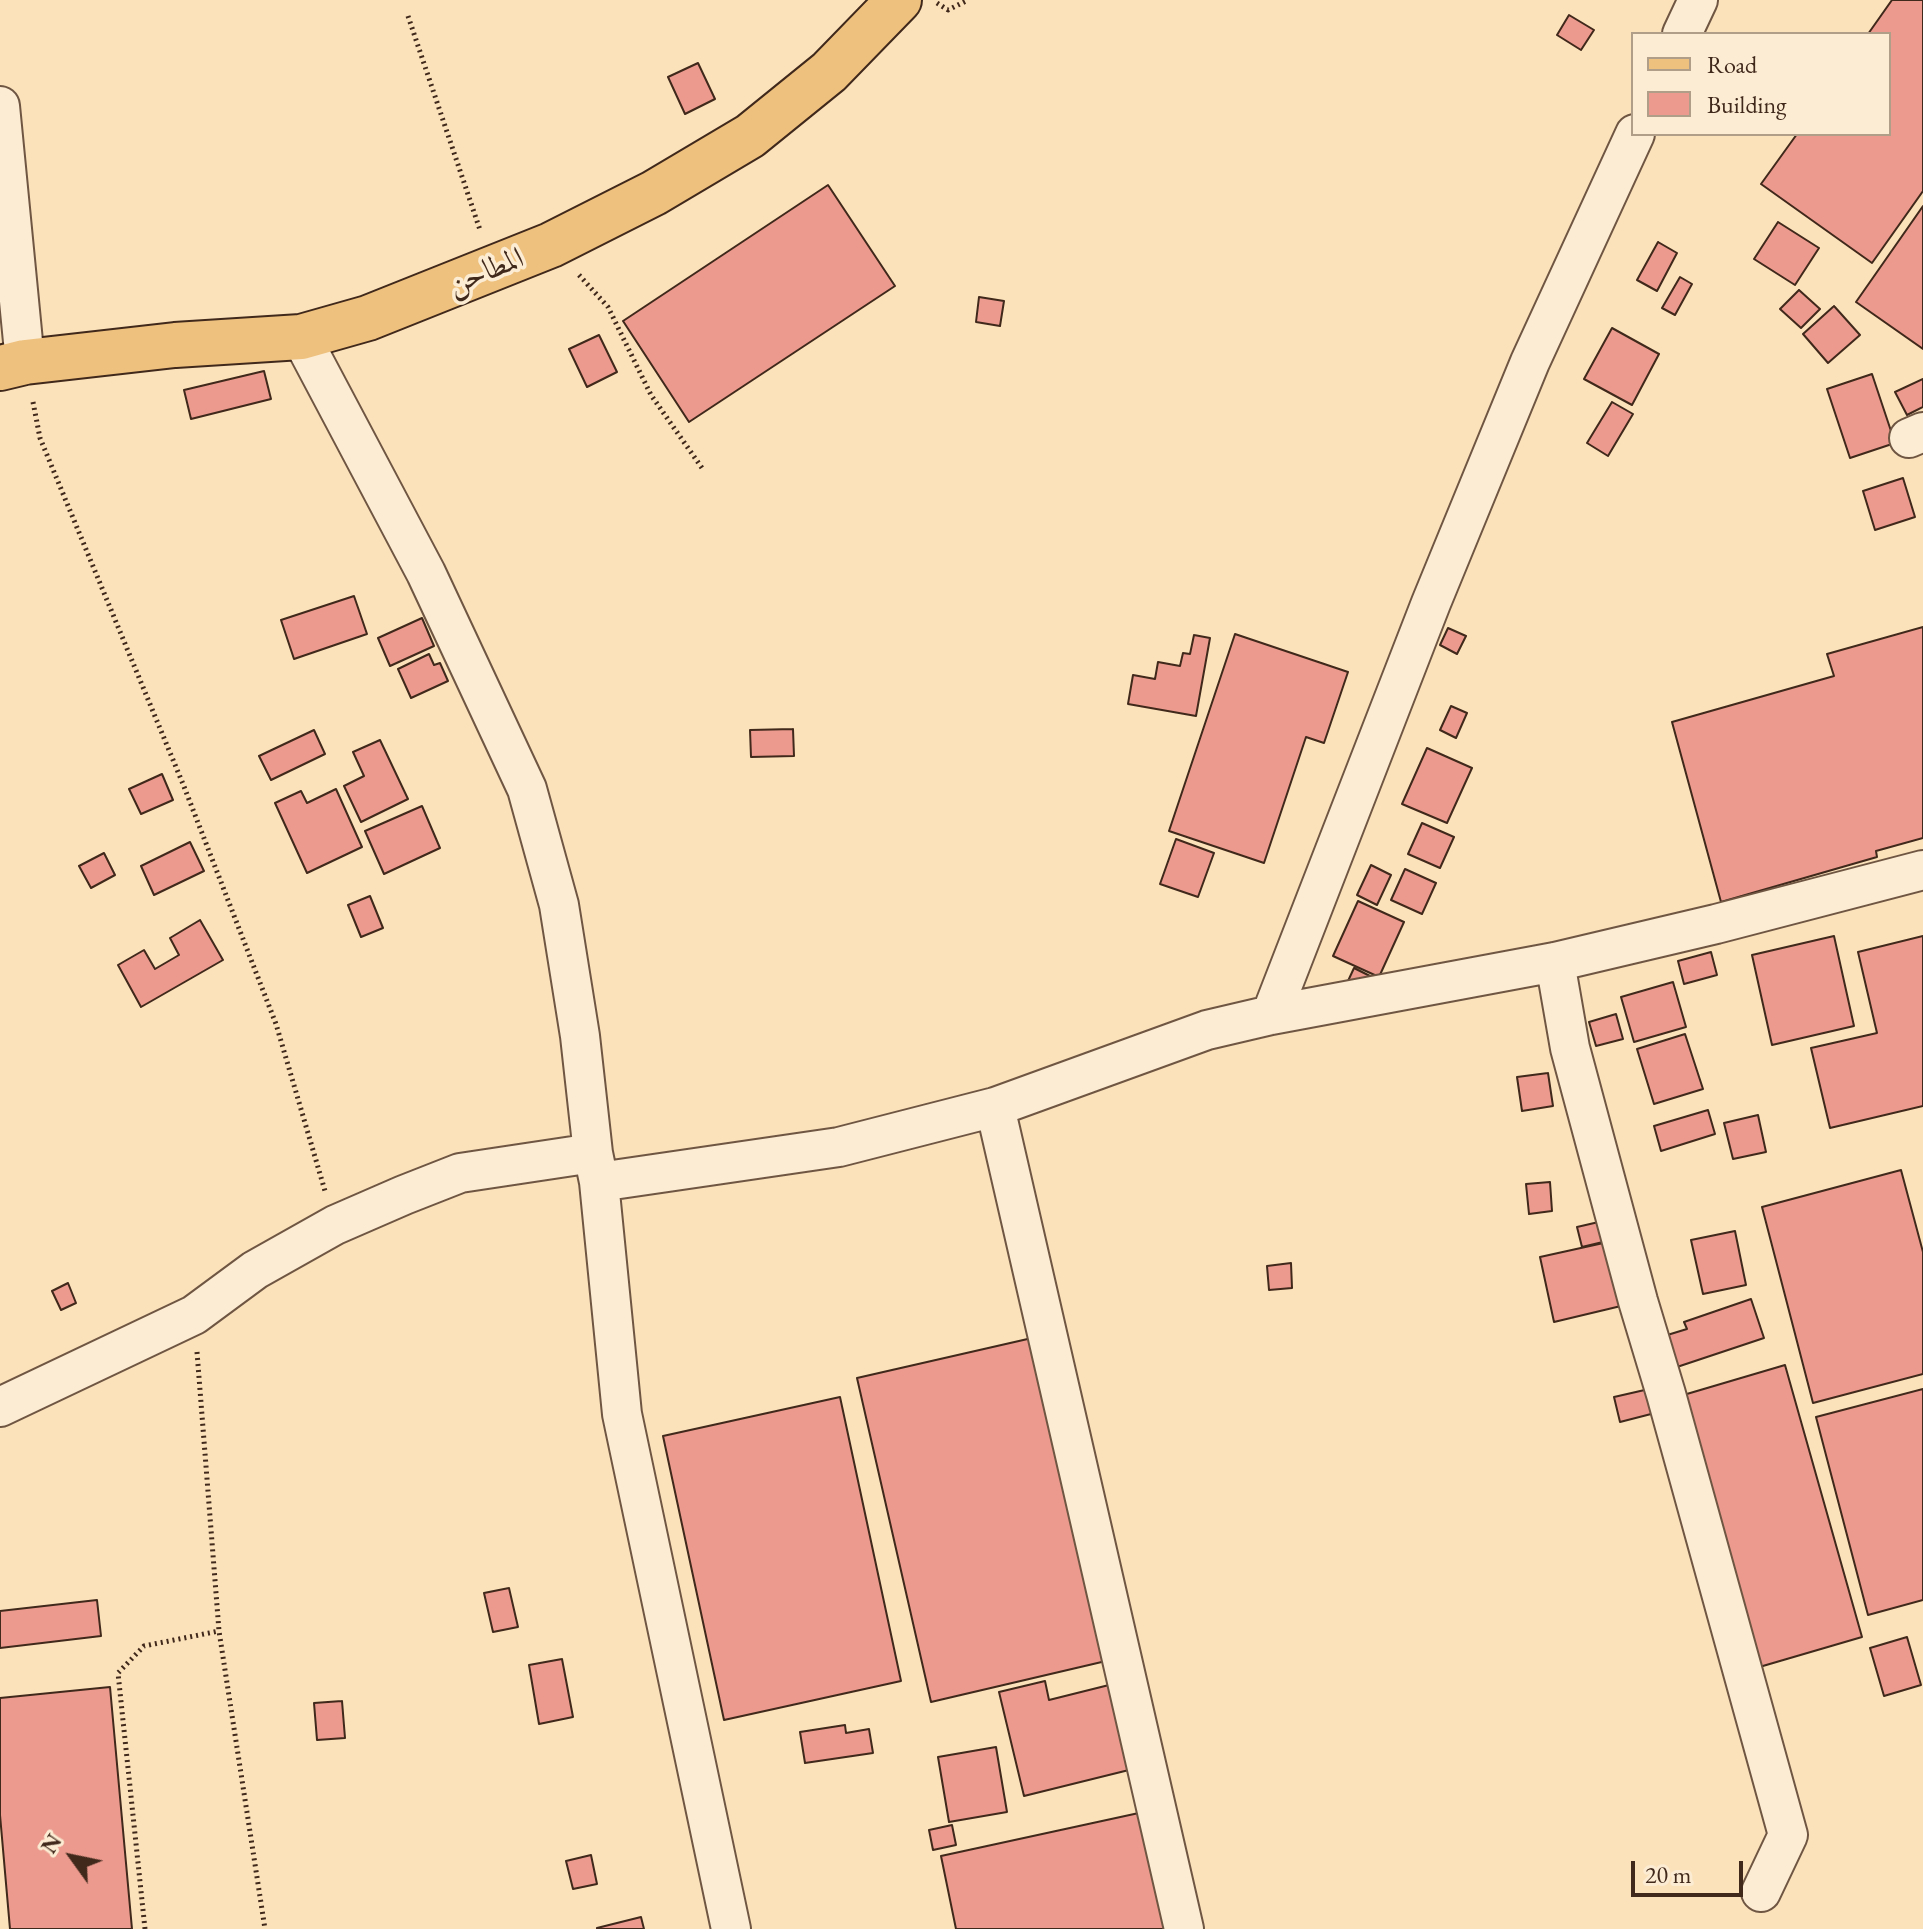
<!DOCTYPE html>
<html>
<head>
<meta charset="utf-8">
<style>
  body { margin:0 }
  #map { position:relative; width:1923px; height:1929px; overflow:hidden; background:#fbe2bb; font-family:"EB Garamond",serif }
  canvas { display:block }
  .legend { position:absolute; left:1631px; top:32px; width:260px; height:104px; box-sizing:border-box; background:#fcecd3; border:2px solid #b19e89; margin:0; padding:10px 14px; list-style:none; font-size:24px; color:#40281b }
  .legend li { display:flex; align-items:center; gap:16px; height:40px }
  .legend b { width:40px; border:2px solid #b19e89 }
  .north { position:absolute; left:32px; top:1817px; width:80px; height:80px; -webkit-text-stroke:6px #fcecd3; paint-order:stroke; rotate:303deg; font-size:22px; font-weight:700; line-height:32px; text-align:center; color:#40281b }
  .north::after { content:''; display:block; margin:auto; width:28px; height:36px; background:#40281b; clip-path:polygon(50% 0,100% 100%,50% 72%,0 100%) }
  .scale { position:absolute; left:1631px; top:1861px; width:112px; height:36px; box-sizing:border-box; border:4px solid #40281b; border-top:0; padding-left:10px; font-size:24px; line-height:28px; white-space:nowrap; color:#40281b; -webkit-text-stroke:6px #fcecd3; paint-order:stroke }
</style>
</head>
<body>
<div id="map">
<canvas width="1923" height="1929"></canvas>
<ul class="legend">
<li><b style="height:10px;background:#eec17e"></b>Road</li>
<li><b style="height:22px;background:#eb9a8d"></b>Building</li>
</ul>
<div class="north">N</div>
<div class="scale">20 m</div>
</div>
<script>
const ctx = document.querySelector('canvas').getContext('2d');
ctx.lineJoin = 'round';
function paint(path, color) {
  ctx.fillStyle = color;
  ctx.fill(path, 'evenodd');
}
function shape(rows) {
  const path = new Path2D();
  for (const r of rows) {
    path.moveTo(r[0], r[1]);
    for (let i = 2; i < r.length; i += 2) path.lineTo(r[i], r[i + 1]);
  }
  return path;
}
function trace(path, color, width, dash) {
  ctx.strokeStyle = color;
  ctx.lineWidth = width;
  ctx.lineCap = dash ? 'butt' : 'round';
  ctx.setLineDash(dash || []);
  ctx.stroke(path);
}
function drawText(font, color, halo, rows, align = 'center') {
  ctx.font = font + ' "EB Garamond",Amiri,serif';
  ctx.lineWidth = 7;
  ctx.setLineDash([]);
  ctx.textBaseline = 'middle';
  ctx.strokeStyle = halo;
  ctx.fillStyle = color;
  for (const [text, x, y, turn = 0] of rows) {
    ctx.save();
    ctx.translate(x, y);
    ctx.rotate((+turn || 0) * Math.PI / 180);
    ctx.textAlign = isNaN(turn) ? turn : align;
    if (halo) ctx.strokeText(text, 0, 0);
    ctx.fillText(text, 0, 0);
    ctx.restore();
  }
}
const building = shape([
  [1892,0,1923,0,1923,191,1872,263,1761,184,1797,134,1889,134,1889,34,1868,34,1892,0],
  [1569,15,1594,30,1581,50,1557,35,1569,15],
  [698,63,715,99,685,114,668,77,698,63],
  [828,185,895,286,689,422,623,321,828,185],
  [1923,206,1923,349,1856,302,1923,206],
  [1778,222,1819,248,1795,285,1754,259,1778,222],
  [1658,242,1677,253,1657,291,1637,280,1658,242],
  [1680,277,1692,284,1675,315,1662,308,1680,277],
  [1799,290,1820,309,1801,328,1780,309,1799,290],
  [979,297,1004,301,1000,326,976,322,979,297],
  [1834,306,1860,335,1828,363,1803,334,1834,306],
  [1612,328,1659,354,1632,405,1584,379,1612,328],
  [599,335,617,372,587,387,569,349,599,335],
  [264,371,271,399,191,419,184,390,264,371],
  [1872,374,1895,443,1850,458,1827,389,1872,374],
  [1923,379,1923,407,1907,415,1895,392,1923,379],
  [1612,402,1633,414,1608,456,1587,443,1612,402],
  [1903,478,1915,517,1875,530,1863,491,1903,478],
  [354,596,367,634,294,659,281,620,354,596],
  [422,618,434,646,390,666,378,638,422,618],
  [1923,627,1923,838,1876,851,1877,857,1721,902,1672,722,1834,676,1827,654,1923,627],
  [1448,628,1466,636,1457,654,1440,645,1448,628],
  [1235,634,1348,672,1324,743,1306,737,1264,863,1169,831,1235,634],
  [1194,635,1210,638,1196,716,1128,704,1133,675,1155,679,1158,662,1180,666,1183,653,1190,654,1194,635],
  [429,654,434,665,440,663,448,681,411,698,398,669,429,654],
  [1451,706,1467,713,1456,738,1440,730,1451,706],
  [793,729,794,756,751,757,750,730,793,729],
  [314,730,325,754,271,780,259,756,314,730],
  [380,740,408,799,361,822,344,786,364,776,353,752,380,740],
  [1427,748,1472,768,1447,823,1402,804,1427,748],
  [162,774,173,800,141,814,129,789,162,774],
  [336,789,362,847,307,873,275,803,301,791,307,803,336,789],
  [422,806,440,848,384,874,365,831,422,806],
  [1422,823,1454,837,1440,868,1408,854,1422,823],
  [1176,839,1214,853,1198,897,1160,884,1176,839],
  [190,842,204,871,154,895,141,866,190,842],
  [104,853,115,875,91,888,79,866,104,853],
  [1371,865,1391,875,1377,905,1357,895,1371,865],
  [1405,869,1436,883,1422,914,1391,900,1405,869],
  [370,896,383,928,361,937,348,905,370,896],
  [1358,901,1404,922,1379,977,1333,956,1358,901],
  [200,920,223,960,141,1007,118,965,144,950,155,969,179,955,170,938,200,920],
  [1834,936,1854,1026,1772,1045,1752,955,1834,936],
  [1923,936,1923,1106,1830,1128,1811,1048,1877,1033,1858,952,1923,936],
  [1711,952,1717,975,1684,984,1678,961,1711,952],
  [1354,968,1376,979,1370,992,1348,981,1354,968],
  [1673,982,1686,1027,1634,1042,1621,997,1673,982],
  [1616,1014,1623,1039,1596,1046,1589,1022,1616,1014],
  [1685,1034,1703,1089,1654,1104,1637,1049,1685,1034],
  [1548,1073,1553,1106,1522,1111,1517,1077,1548,1073],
  [1708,1110,1715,1134,1661,1151,1654,1126,1708,1110],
  [1758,1115,1766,1152,1733,1159,1724,1123,1758,1115],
  [1901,1170,1923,1252,1923,1374,1813,1403,1762,1207,1901,1170],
  [1550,1182,1552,1211,1529,1214,1526,1184,1550,1182],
  [1603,1221,1607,1241,1582,1247,1577,1227,1603,1221],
  [1735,1231,1746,1285,1703,1294,1691,1240,1735,1231],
  [1608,1242,1621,1306,1554,1322,1540,1257,1608,1242],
  [1291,1263,1292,1288,1269,1290,1267,1266,1291,1263],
  [68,1283,76,1303,61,1310,52,1291,68,1283],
  [1751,1299,1764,1338,1674,1368,1664,1336,1687,1329,1684,1322,1751,1299],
  [1032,1338,1106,1661,931,1702,857,1378,1032,1338],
  [1785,1365,1862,1637,1756,1668,1680,1396,1785,1365],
  [1649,1389,1655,1413,1620,1422,1614,1397,1649,1389],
  [1923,1389,1923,1600,1868,1615,1816,1417,1923,1389],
  [840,1397,901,1681,724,1720,663,1436,840,1397],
  [509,1588,518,1627,493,1632,484,1593,509,1588],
  [97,1600,101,1636,0,1648,0,1611,97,1600],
  [1907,1637,1921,1685,1884,1696,1870,1648,1907,1637],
  [562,1659,573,1717,539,1724,529,1665,562,1659],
  [1045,1681,1049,1700,1117,1683,1137,1768,1024,1796,999,1692,1045,1681],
  [110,1687,132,1929,10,1929,0,1815,0,1698,110,1687],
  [342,1701,345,1738,317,1740,314,1703,342,1701],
  [845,1725,846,1733,869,1729,873,1753,805,1763,800,1732,845,1725],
  [996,1747,1007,1812,949,1822,938,1757,996,1747],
  [1148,1811,1173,1929,956,1929,941,1856,1148,1811],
  [952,1825,956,1845,933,1850,929,1830,952,1825],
  [591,1855,597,1884,573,1889,566,1861,591,1855],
  [641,1917,644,1929,597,1929,597,1928,641,1917]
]);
paint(building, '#eb9a8d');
trace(building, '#40281b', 2);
const minor = shape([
  [1682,34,1698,0],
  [0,106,25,362],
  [301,337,426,573,527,789,559,905,580,1036,593,1153,599,1182,622,1414,731,1929],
  [1909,438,1923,432],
  [1555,962,1570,1048,1638,1301,1666,1394,1788,1835,1761,1892],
  [1271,1015,1431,603,1530,362,1635,134],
  [995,1107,1184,1929],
  [599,1182,839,1147,995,1107,1207,1030,1271,1015,1555,962,1716,924,1923,870],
  [0,1407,194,1315,255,1270,335,1225,404,1195,460,1173,593,1153]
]);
const major = shape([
  [0,368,25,362,175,345,301,337,368,318,551,245,654,193,750,136,829,72,899,0]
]);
trace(minor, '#6f5643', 42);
trace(major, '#40281b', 48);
trace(shape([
  [937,3,948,10,968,0],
  [408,16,480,230],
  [579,275,608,307,651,395,702,468],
  [33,402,40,438,183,784,276,1024,325,1191],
  [197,1352,219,1631,265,1929],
  [145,1929,118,1673,144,1646,219,1631]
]), '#40281b', 5, [2, 4]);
trace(minor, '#fcecd3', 38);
trace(major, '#eec17e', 44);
drawText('30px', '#40281b', '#fcecd3', [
  ["المطاحن",486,272,-22]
]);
</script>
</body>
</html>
